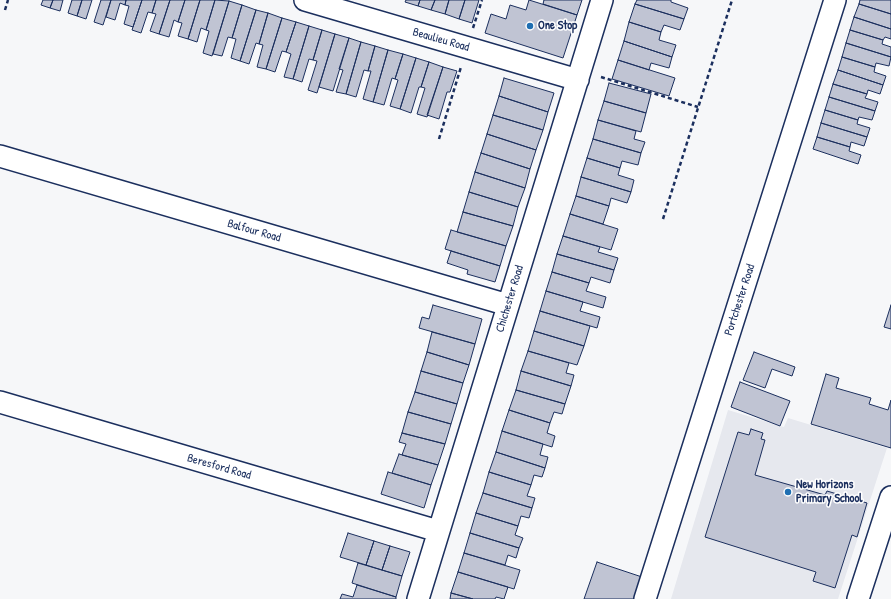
<!DOCTYPE html>
<html>
<head>
<meta charset="utf-8">
<style>
  body { margin:0 }
  canvas { display:block; background:#f6f7f9 }
</style>
</head>
<body>
<canvas width="891" height="599"></canvas>
<script>
const ctx = document.querySelector('canvas').getContext('2d');
ctx.lineJoin = 'round';
function paint(path, color) {
  ctx.fillStyle = color;
  ctx.fill(path, 'evenodd');
}
function shape(rows) {
  const path = new Path2D();
  for (const r of rows) {
    path.moveTo(r[0], r[1]);
    for (let i = 2; i < r.length; i += 2) path.lineTo(r[i], r[i + 1]);
  }
  return path;
}
function trace(path, color, width, dash) {
  ctx.strokeStyle = color;
  ctx.lineWidth = width;
  ctx.lineCap = dash ? 'butt' : 'round';
  ctx.setLineDash(dash || []);
  ctx.stroke(path);
}
function drawText(font, color, halo, rows, align = 'center') {
  ctx.font = font + ' "Patrick Hand",sans-serif';
  ctx.lineWidth = 3;
  ctx.setLineDash([]);
  ctx.textBaseline = 'middle';
  ctx.strokeStyle = halo;
  ctx.fillStyle = color;
  for (const [text, x, y, turn = 0] of rows) {
    ctx.save();
    ctx.translate(x, y);
    ctx.rotate((+turn || 0) * Math.PI / 180);
    ctx.textAlign = isNaN(turn) ? turn : align;
    if (halo) ctx.strokeText(text, 0, 0);
    ctx.fillText(text, 0, 0);
    ctx.restore();
  }
}
paint(shape([
  [728,410,784,427,788,418,887,448,838,599,671,599]
]), '#e6e8ee');
const building = shape([
  [43,0,53,0,50,8,41,5,43,0],
  [53,0,63,0,60,11,50,8,53,0],
  [72,0,82,0,77,16,68,13,72,0],
  [82,0,92,0,86,19,77,16,82,0],
  [101,0,111,0,103,25,94,22,101,0],
  [111,0,126,0,125,5,120,3,115,20,106,17,111,0],
  [126,0,142,0,133,27,124,24,129,6,125,5,126,0],
  [142,0,156,0,152,13,148,12,141,33,132,30,142,0],
  [156,0,170,0,159,34,150,31,156,14,152,13,156,0],
  [170,0,185,0,178,22,174,20,169,37,159,34,170,0],
  [185,0,200,0,188,39,178,36,182,23,178,22,185,0],
  [200,0,215,0,206,30,201,28,197,42,188,39,200,0],
  [215,0,229,1,212,56,203,53,209,31,206,30,215,0],
  [406,0,420,0,418,6,405,2,406,0],
  [420,0,435,0,431,10,418,6,420,0],
  [435,0,449,0,445,14,431,10,435,0],
  [449,0,465,0,459,19,445,14,449,0],
  [465,0,479,0,472,23,459,19,465,0],
  [529,0,577,15,563,58,485,33,491,14,506,19,510,5,526,10,529,0],
  [544,0,582,0,577,15,543,4,544,0],
  [637,0,671,0,671,2,688,8,684,19,635,4,637,0],
  [860,0,891,0,891,14,859,4,860,0],
  [229,1,242,5,232,38,228,37,222,56,213,54,229,1],
  [635,4,684,19,680,30,664,25,661,32,629,22,635,4],
  [859,4,891,14,891,29,854,17,859,4],
  [242,5,256,10,240,61,231,58,236,39,232,38,242,5],
  [256,10,268,13,259,44,256,43,249,64,240,61,256,10],
  [268,13,282,18,266,69,257,67,263,45,259,44,268,13],
  [854,17,891,29,891,39,885,37,883,40,850,30,854,17],
  [282,18,296,22,286,52,282,51,275,72,266,69,282,18],
  [296,22,309,26,293,79,284,77,291,54,286,52,296,22],
  [629,22,661,32,659,40,676,45,672,57,624,41,629,22],
  [309,26,322,30,313,60,309,59,302,82,293,79,309,26],
  [322,30,335,34,317,93,308,90,317,61,313,60,322,30],
  [850,30,883,40,882,44,891,47,891,57,846,43,850,30],
  [335,34,349,38,333,91,319,87,335,34],
  [349,38,361,42,346,94,336,92,343,70,339,69,349,38],
  [624,41,672,57,669,68,651,63,649,70,618,60,624,41],
  [361,42,375,46,368,71,364,70,356,97,346,94,361,42],
  [846,43,891,57,889,66,876,63,875,67,842,57,846,43],
  [375,46,388,50,373,102,363,99,371,71,368,71,375,46],
  [388,50,403,54,395,79,392,78,384,105,373,102,388,50],
  [403,54,416,58,400,109,390,106,398,80,395,79,403,54],
  [842,57,875,67,874,72,886,76,883,85,838,70,842,57],
  [416,58,429,62,421,87,419,87,411,113,400,109,416,58],
  [618,60,675,78,669,96,612,79,618,60],
  [429,62,443,67,427,117,417,114,425,88,421,87,429,62],
  [443,67,457,71,450,92,447,92,439,119,427,115,443,67],
  [838,70,883,85,880,94,868,90,867,94,833,84,838,70],
  [504,78,554,93,548,112,499,96,504,78],
  [609,83,651,94,646,113,604,101,609,83],
  [833,84,867,94,865,98,878,102,875,111,829,97,833,84],
  [499,96,548,112,543,130,493,115,499,96],
  [829,97,875,111,872,120,859,117,858,120,825,110,829,97],
  [604,101,646,113,641,132,598,120,604,101],
  [825,110,858,120,857,124,870,128,867,137,821,123,825,110],
  [493,115,543,130,536,150,487,134,493,115],
  [598,120,636,131,634,139,645,142,641,153,593,139,598,120],
  [821,123,867,137,864,146,851,142,850,147,817,137,821,123],
  [487,134,536,150,530,169,481,153,487,134],
  [817,137,850,147,849,151,861,155,858,164,813,149,817,137],
  [593,139,641,153,638,165,622,161,620,168,587,158,593,139],
  [481,153,530,169,525,188,475,172,481,153],
  [587,158,620,168,618,175,634,180,631,192,581,177,587,158],
  [475,172,525,188,518,207,469,192,475,172],
  [581,177,631,192,627,203,611,198,609,206,576,196,581,177],
  [469,192,518,207,513,226,463,212,469,192],
  [576,196,609,206,603,224,570,214,576,196],
  [463,212,513,226,506,246,457,232,463,212],
  [570,214,618,229,611,250,563,236,570,214],
  [451,230,506,246,500,266,445,249,451,230],
  [563,236,600,247,598,252,618,258,614,270,557,254,563,236],
  [451,251,500,266,495,282,467,274,468,270,447,263,451,251],
  [557,254,614,270,610,283,591,277,589,283,552,272,557,254],
  [552,272,589,283,586,291,606,297,603,308,546,291,552,272],
  [546,291,583,302,580,311,600,317,597,328,540,311,546,291],
  [433,305,482,319,475,344,419,328,422,317,429,319,433,305],
  [891,305,891,329,884,327,891,305],
  [540,311,590,326,584,346,534,331,540,311],
  [534,331,584,346,577,365,528,351,534,331],
  [432,332,475,344,469,365,427,352,432,332],
  [528,351,569,363,566,373,574,375,571,386,521,371,528,351],
  [427,352,469,365,463,383,421,371,427,352],
  [754,352,795,367,792,376,772,369,765,388,743,380,754,352],
  [421,371,463,383,457,404,415,392,421,371],
  [521,371,571,386,565,404,516,390,521,371],
  [826,374,839,378,836,388,871,398,869,404,888,410,891,400,891,448,811,424,826,374],
  [740,382,790,401,780,426,731,407,740,382],
  [516,390,565,404,562,414,554,412,550,423,509,410,516,390],
  [415,392,457,404,451,424,408,412,415,392],
  [509,410,550,423,547,433,555,436,552,447,502,431,509,410],
  [408,412,451,424,445,444,402,433,408,412],
  [751,429,763,433,761,439,765,440,755,475,825,495,827,491,867,503,857,537,852,535,835,588,813,581,816,572,705,537,738,432,749,435,751,429],
  [502,431,543,444,540,455,548,457,545,468,496,452,502,431],
  [402,433,445,444,438,465,402,455,406,444,399,442,402,433],
  [496,452,545,468,542,477,534,475,531,485,489,472,496,452],
  [399,454,438,465,431,485,392,473,399,454],
  [388,472,431,485,424,508,381,494,388,472],
  [489,472,531,485,527,496,535,498,532,508,483,493,489,472],
  [483,493,532,508,529,518,521,516,518,526,476,513,483,493],
  [476,513,518,526,515,535,523,538,519,548,470,533,476,513],
  [348,533,374,541,366,565,340,557,348,533],
  [470,533,519,548,516,558,508,555,505,565,464,553,470,533],
  [374,541,390,546,382,570,366,565,374,541],
  [390,546,410,552,402,576,382,570,390,546],
  [464,553,520,570,514,589,458,572,464,553],
  [597,562,642,577,635,599,584,599,597,562],
  [358,563,402,576,396,597,352,583,358,563],
  [458,572,508,587,504,599,496,597,495,599,473,599,451,593,458,572],
  [357,585,396,597,396,599,340,599,342,594,353,597,357,585],
  [451,593,473,599,450,599,451,593]
]);
paint(building, '#c0c4d3');
trace(building, '#1b2f5e', 1);
const minor = shape([
  [305,0,578,80],
  [0,156,508,305],
  [0,402,438,531],
  [418,599,602,0],
  [645,599,835,0],
  [858,599,891,497]
]);
trace(minor, '#1b2f5e', 24);
trace(shape([
  [5,10,8,0],
  [473,28,482,0],
  [601,77,698,107],
  [439,139,461,67],
  [663,219,732,0]
]), '#1b2f5e', 2.5, [4, 3]);
trace(minor, '#fff', 21);
for (const [x, y, r, color] of [
  [530,26,4,"#1f6fb2"],
  [788,492,4,"#1f6fb2"]
]) {
  const dot = new Path2D();
  dot.arc(x, y, r, 0, 2 * Math.PI);
  ctx.fillStyle = color;
  ctx.fill(dot);
  trace(dot, '#fff', 1.5);
}
drawText('bold 12px', '#1b2f5e', '#fff', [
  ["One Stop",538,26],
  ["New Horizons",796,485],
  ["Primary School",796,499]
], 'left');
drawText('12px', '#1b2f5e', '#fff', [
  ["Beaulieu Road",441,40,16],
  ["Balfour Road",254,231,16],
  ["Chichester Road",510,299,-73],
  ["Portchester Road",740,300,-72],
  ["Beresford Road",219,467,16]
]);
</script>
</body>
</html>
